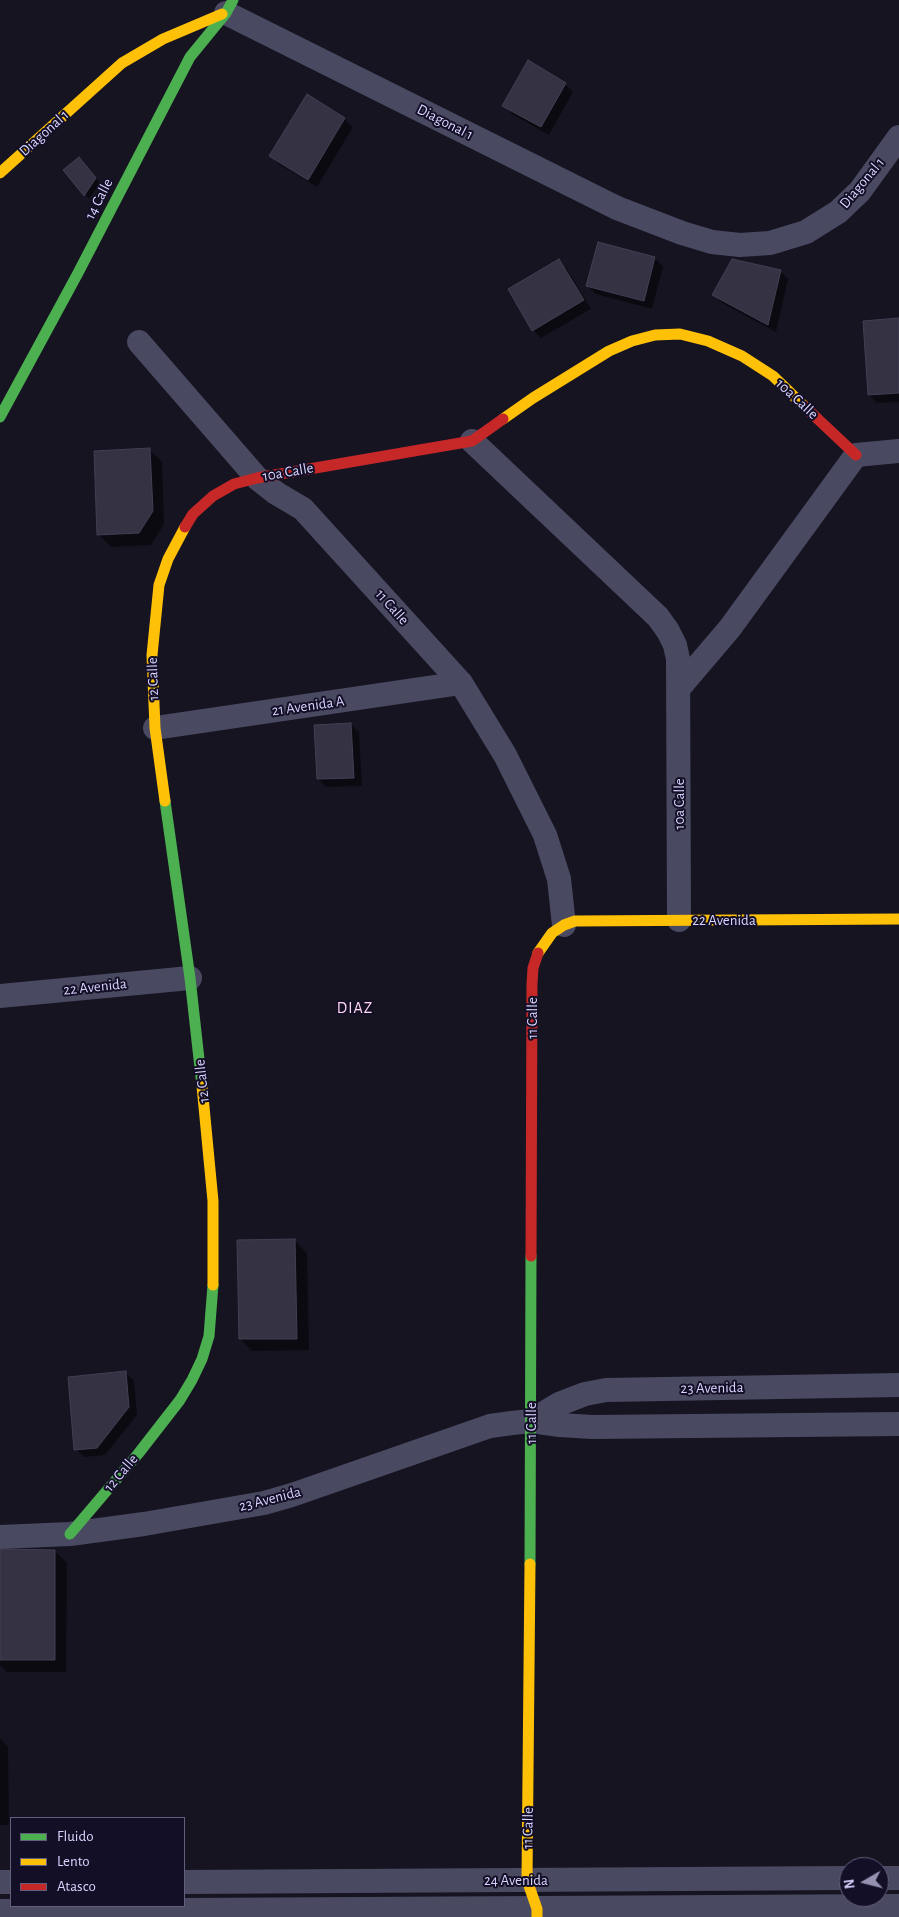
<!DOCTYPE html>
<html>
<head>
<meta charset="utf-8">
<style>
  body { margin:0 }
  #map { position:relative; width:899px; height:1917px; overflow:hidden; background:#161421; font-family:"Alegreya Sans",sans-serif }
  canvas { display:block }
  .legend { position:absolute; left:10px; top:1817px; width:175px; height:90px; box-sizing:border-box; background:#130f26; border:1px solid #625e7d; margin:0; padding:6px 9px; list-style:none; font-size:15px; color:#d9d4ff }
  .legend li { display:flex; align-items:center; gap:10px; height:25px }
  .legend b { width:25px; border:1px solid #625e7d }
  .north { position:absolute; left:839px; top:1857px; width:50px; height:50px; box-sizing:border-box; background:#130f26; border:1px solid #625e7d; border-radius:50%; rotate:262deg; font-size:14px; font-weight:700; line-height:20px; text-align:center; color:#d9d4ff }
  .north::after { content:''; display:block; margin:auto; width:18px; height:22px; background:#9591b1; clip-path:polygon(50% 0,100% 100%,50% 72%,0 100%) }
</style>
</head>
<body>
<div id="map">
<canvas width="899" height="1917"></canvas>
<ul class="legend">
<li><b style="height:6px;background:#4caf50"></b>Fluido</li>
<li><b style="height:6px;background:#ffc107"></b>Lento</li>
<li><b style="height:6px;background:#c62828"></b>Atasco</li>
</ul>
<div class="north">N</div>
</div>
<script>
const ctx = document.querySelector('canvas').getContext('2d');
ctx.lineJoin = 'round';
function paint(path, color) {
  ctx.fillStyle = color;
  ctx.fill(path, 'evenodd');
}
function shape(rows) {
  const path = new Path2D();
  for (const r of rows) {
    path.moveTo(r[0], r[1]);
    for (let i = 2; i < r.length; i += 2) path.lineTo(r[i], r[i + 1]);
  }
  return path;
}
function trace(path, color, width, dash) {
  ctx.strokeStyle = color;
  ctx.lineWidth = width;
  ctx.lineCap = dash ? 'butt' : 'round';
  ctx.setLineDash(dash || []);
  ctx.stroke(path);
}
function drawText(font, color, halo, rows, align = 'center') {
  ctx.font = font + ' "Alegreya Sans",sans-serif';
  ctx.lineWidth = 4;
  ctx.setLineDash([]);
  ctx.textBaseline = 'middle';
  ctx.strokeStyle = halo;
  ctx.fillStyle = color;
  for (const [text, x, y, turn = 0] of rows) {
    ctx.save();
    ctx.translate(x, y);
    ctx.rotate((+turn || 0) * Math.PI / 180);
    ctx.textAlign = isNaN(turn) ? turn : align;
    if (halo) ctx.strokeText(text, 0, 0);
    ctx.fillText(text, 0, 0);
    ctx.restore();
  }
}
paint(shape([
  [565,84,573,92,549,135,512,114,504,105],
  [344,119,353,127,317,187,279,164,271,156],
  [83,162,100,183,89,199,65,171],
  [655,258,663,267,652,309,596,294,588,286],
  [559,261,567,269,591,309,541,338,533,330],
  [780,271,788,279,776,332,722,303,714,295],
  [899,320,899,402,877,403,869,395],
  [149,450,162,462,164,524,151,545,111,547,99,534],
  [350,724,359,732,362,786,326,787,318,779],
  [294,1240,307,1253,309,1350,252,1351,240,1339],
  [126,1373,134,1381,137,1415,105,1455,84,1457,76,1449],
  [0,1551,55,1551,67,1563,66,1672,7,1672,0,1665],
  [0,1738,8,1747,9,1825,0,1825]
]), '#0007');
const building = shape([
  [528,60,566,83,541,127,502,106,528,60],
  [307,94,345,118,308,180,269,156,307,94],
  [79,157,96,178,84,196,63,170,79,157],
  [598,242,655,257,644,301,586,286,598,242],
  [559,259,584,300,532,331,508,289,559,259],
  [732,259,781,270,768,325,712,295,732,259],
  [899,318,899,393,868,395,863,321,899,318],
  [150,448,153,511,139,533,97,535,94,451,150,448],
  [351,723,354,778,317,779,314,725,351,723],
  [295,1239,297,1339,239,1339,237,1240,295,1239],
  [126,1371,129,1407,97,1448,74,1450,68,1377,126,1371],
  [0,1549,55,1550,55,1660,0,1660,0,1549]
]);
paint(building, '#343243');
trace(building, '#433f54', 1);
trace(shape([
  [226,13,617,208,682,233,712,242,740,245,770,243,806,232,838,212,860,191,899,137],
  [139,342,257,478,276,493,303,509,461,683,505,755,545,835,559,879,564,925],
  [472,441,658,617,668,631,675,645,678,659,679,920],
  [679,688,730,628,856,455,899,451],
  [155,728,461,683],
  [0,996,190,978],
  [531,1421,559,1404,585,1394,606,1390,899,1385],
  [0,1537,70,1534,144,1524,264,1503,292,1495,490,1426,512,1423,531,1421,560,1425,592,1427,899,1424],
  [879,1878,899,1878],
  [0,1882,11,1882],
  [184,1882,849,1878],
  [0,1911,899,1906]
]), '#4a4962', 24);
trace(shape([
  [0,417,78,273,190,57,226,13,233,0],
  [165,801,190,978,202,1086],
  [70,1534,138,1454,180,1400,192,1380,202,1359,209,1336,213,1285],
  [530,1564,531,1256]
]), '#4caf50', 11);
trace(shape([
  [0,173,122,63,163,39,222,14],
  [503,419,533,398,609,351,632,341,655,335,680,334,708,341,742,356,773,376,804,406],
  [165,801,155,728,152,655,159,585,168,559,185,527],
  [538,953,552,933,564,925,575,921,899,919],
  [202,1086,213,1201,213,1285],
  [530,1564,527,1880,537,1909,537,1917]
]), '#ffc107', 11);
trace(shape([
  [804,406,856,455],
  [185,527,193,514,213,496,234,484,257,478,472,441,503,419],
  [531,1256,532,984,533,968,538,953]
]), '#c62828', 11);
drawText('15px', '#d9d4ff', '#130f26', [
  ["Diagonal 1",445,122,27],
  ["Diagonal 1",44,133,-42],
  ["Diagonal 1",862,183,-50],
  ["14 Calle",99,199,-63],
  ["10a Calle",797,399,43],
  ["10a Calle",288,472,-10],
  ["11 Calle",392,607,48],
  ["12 Calle",153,679,-92],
  ["21 Avenida A",308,706,-8],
  ["10a Calle",679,804,-90],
  ["22 Avenida",724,920],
  ["22 Avenida",95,987,-6],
  ["11 Calle",532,1018,-90],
  ["12 Calle",202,1081,-96],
  ["23 Avenida",712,1388,-1],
  ["11 Calle",531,1423,-90],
  ["12 Calle",121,1473,-50],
  ["23 Avenida",270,1499,-14],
  ["11 Calle",528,1828,-89],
  ["24 Avenida",516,1880]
]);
ctx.letterSpacing = '1px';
drawText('16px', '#ffd6f0', '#130f26', [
  ["DIAZ",355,1008]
]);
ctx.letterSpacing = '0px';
</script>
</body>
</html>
